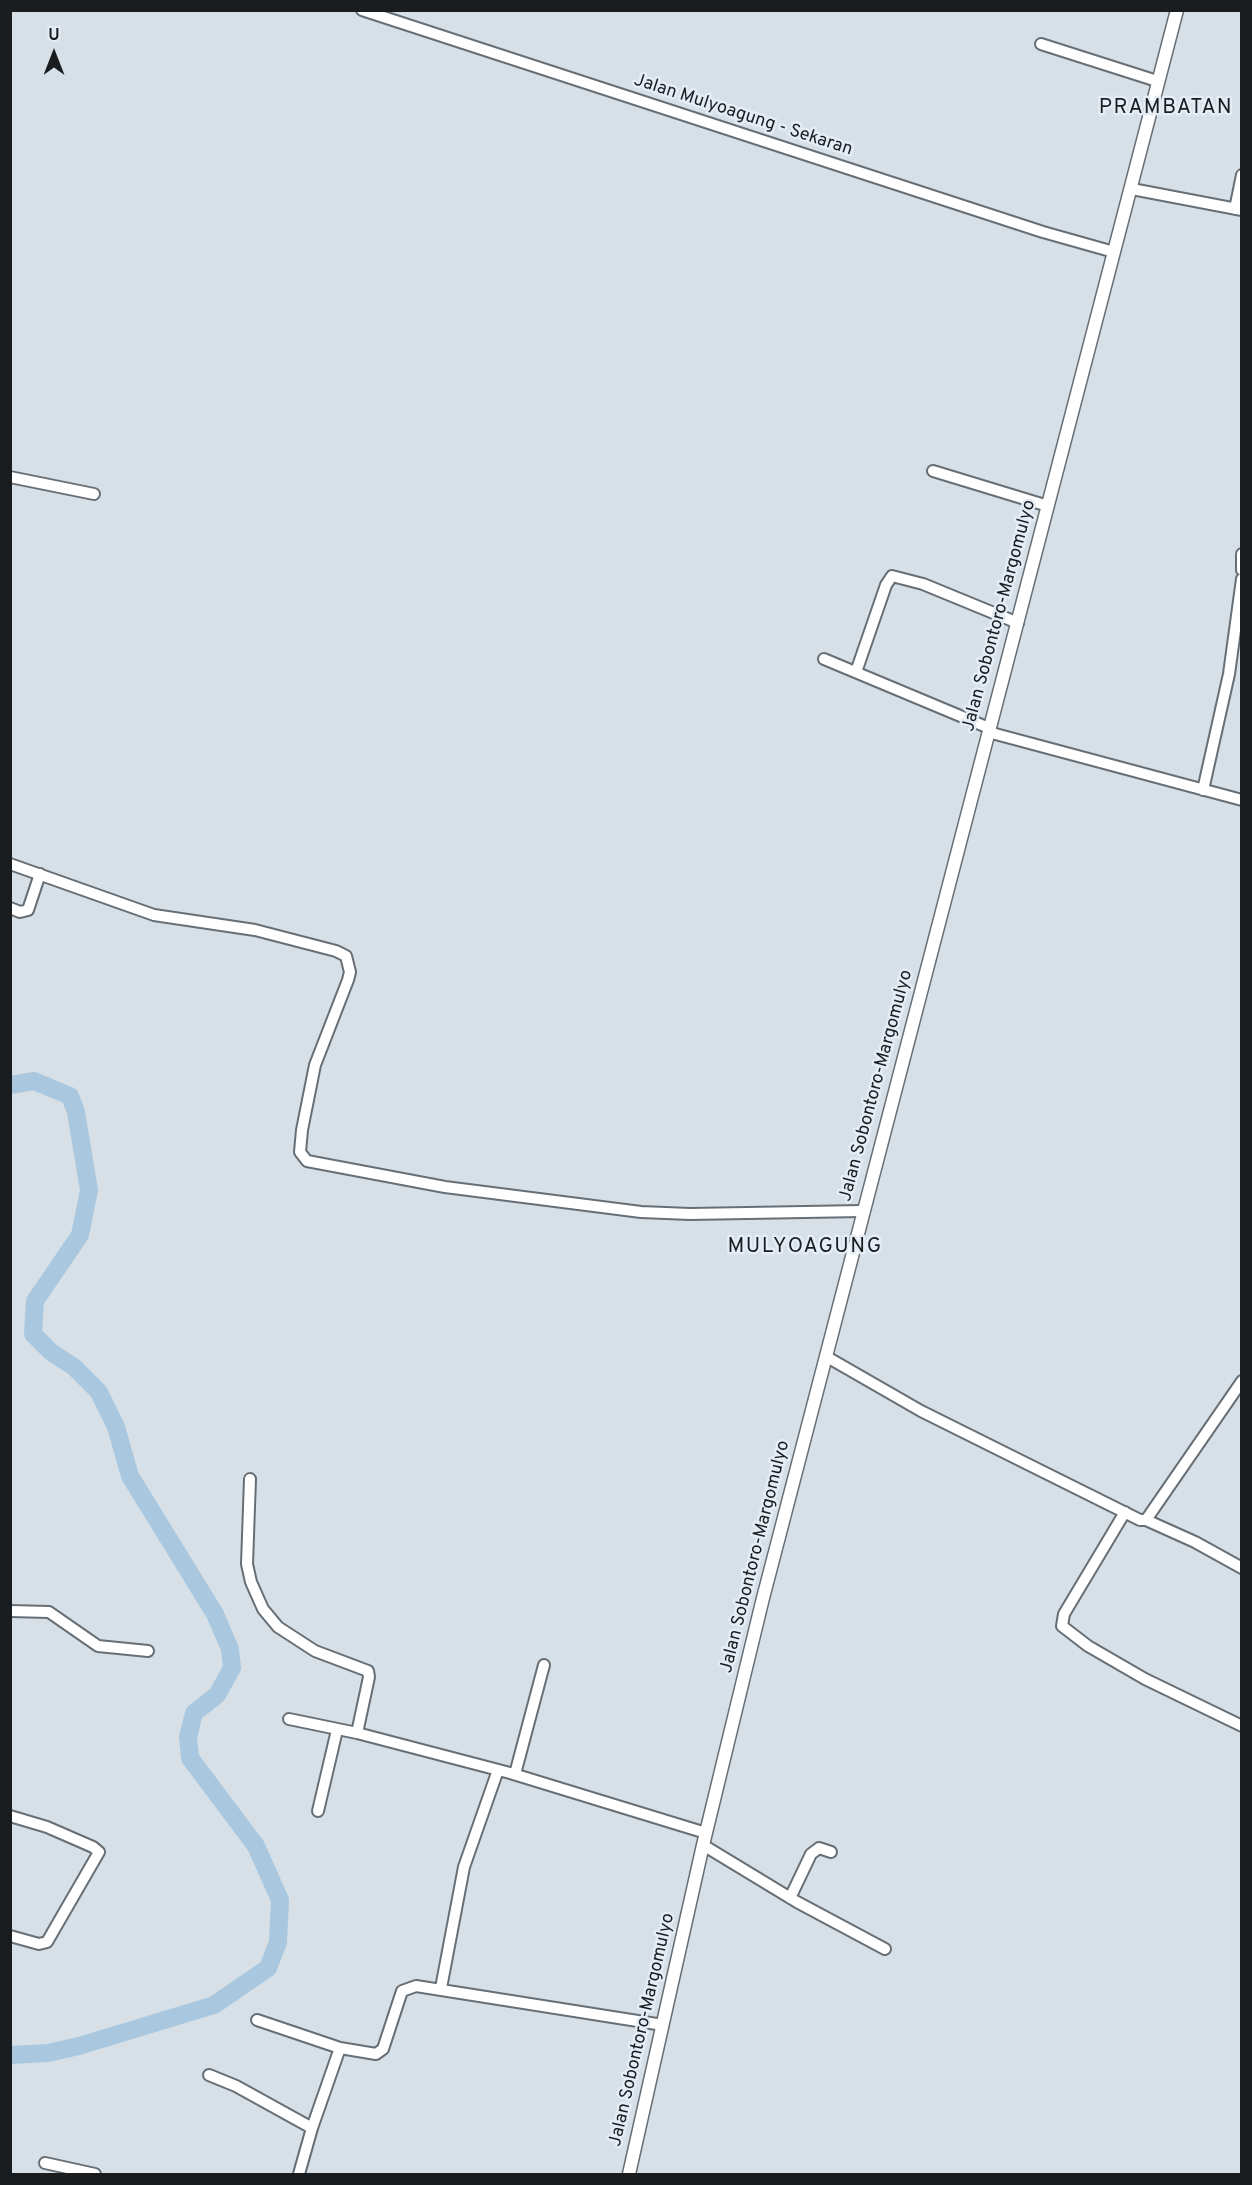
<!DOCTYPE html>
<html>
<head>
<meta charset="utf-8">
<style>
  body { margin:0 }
  #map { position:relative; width:1252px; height:2185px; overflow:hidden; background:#d7e0e7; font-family:Overpass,sans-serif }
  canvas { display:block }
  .frame { position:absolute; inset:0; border:12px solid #1a1d20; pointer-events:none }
  .north { position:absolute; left:24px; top:24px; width:60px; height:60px; -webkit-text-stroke:4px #e4edf5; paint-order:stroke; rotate:0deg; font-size:16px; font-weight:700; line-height:24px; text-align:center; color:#1a1d20 }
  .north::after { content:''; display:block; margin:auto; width:21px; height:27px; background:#1a1d20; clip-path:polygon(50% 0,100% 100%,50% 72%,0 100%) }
</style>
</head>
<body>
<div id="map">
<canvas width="1252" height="2185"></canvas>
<div class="frame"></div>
<div class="north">U</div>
</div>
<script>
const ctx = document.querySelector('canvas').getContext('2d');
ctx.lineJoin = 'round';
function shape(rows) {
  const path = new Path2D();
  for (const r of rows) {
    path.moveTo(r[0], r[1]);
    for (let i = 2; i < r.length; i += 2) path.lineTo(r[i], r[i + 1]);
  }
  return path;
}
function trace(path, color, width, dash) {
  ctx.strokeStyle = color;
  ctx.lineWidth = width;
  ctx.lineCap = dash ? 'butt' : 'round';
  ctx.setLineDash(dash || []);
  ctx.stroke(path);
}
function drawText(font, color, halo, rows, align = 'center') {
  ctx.font = font + ' Overpass,sans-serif';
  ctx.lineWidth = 5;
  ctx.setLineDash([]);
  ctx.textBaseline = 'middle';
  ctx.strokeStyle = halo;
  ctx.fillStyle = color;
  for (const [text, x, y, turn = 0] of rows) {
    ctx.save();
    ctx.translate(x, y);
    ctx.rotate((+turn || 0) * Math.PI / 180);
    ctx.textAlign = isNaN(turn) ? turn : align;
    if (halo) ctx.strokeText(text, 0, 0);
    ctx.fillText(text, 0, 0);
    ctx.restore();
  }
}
trace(shape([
  [10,1085,34,1081,70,1096,76,1112,89,1190,80,1235,35,1301,33,1334,51,1352,74,1367,99,1392,116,1427,130,1476,215,1614,230,1649,232,1668,217,1695,194,1713,188,1737,190,1758,256,1846,280,1900,278,1942,268,1968,214,2005,79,2046,48,2053,10,2055]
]), '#a9c8df', 18);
const minor = shape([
  [362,10,1043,232,1114,252],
  [1041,44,1157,81],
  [1132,189,1242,210],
  [1235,209,1242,175],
  [933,471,1048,506],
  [10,477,94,494],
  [1242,554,1242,570],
  [824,659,989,728],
  [856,672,886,585,892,576,923,584,1018,623],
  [988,732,1242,800],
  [1203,790,1229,674,1242,579],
  [10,864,154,915,255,930,336,951,346,956,350,972,348,980,315,1065,302,1130,300,1152,307,1161,445,1187,641,1212,690,1214,862,1211],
  [10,908,20,912,28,910,40,874],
  [827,1357,921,1411,1140,1520,1146,1520,1242,1381],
  [250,1479,247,1564,251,1582,263,1609,278,1627,315,1651,368,1671,369,1677,357,1733],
  [1125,1512,1064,1614,1062,1626,1088,1646,1145,1679,1242,1726],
  [1146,1520,1195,1542,1242,1568],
  [10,1611,49,1612,98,1646,148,1651],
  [289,1719,357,1733,510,1773,706,1833],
  [515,1774,544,1665],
  [318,1811,337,1730],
  [10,1816,47,1827,93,1847,99,1852,47,1942,39,1944,10,1936],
  [703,1845,797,1902,885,1949],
  [790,1898,811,1854,819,1848,831,1852],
  [441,1988,464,1867,498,1770],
  [257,2020,340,2048,376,2054,383,2049,402,1991,416,1986,663,2025],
  [209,2075,236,2086,312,2128],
  [45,2163,95,2174],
  [299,2174,312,2128,340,2048]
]);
const tertiary = shape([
  [629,2174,703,1845,763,1598,1177,10]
]);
trace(minor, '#676f76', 14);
trace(tertiary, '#676f76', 15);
trace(minor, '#fff', 10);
trace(tertiary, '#fff', 12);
drawText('18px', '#1a1d20', '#e4edf5', [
  ["Jalan Mulyoagung - Sekaran",743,116,18],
  ["Jalan Sobontoro-Margomulyo",1000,616,-75],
  ["Jalan Sobontoro-Margomulyo",877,1086,-75],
  ["Jalan Sobontoro-Margomulyo",756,1557,-76],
  ["Jalan Sobontoro-Margomulyo",643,2030,-77]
]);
ctx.letterSpacing = '1.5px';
drawText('21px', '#1a1d20', '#e4edf5', [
  ["PRAMBATAN",1166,109],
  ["MULYOAGUNG",805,1248]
]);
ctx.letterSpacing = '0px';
</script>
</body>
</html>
